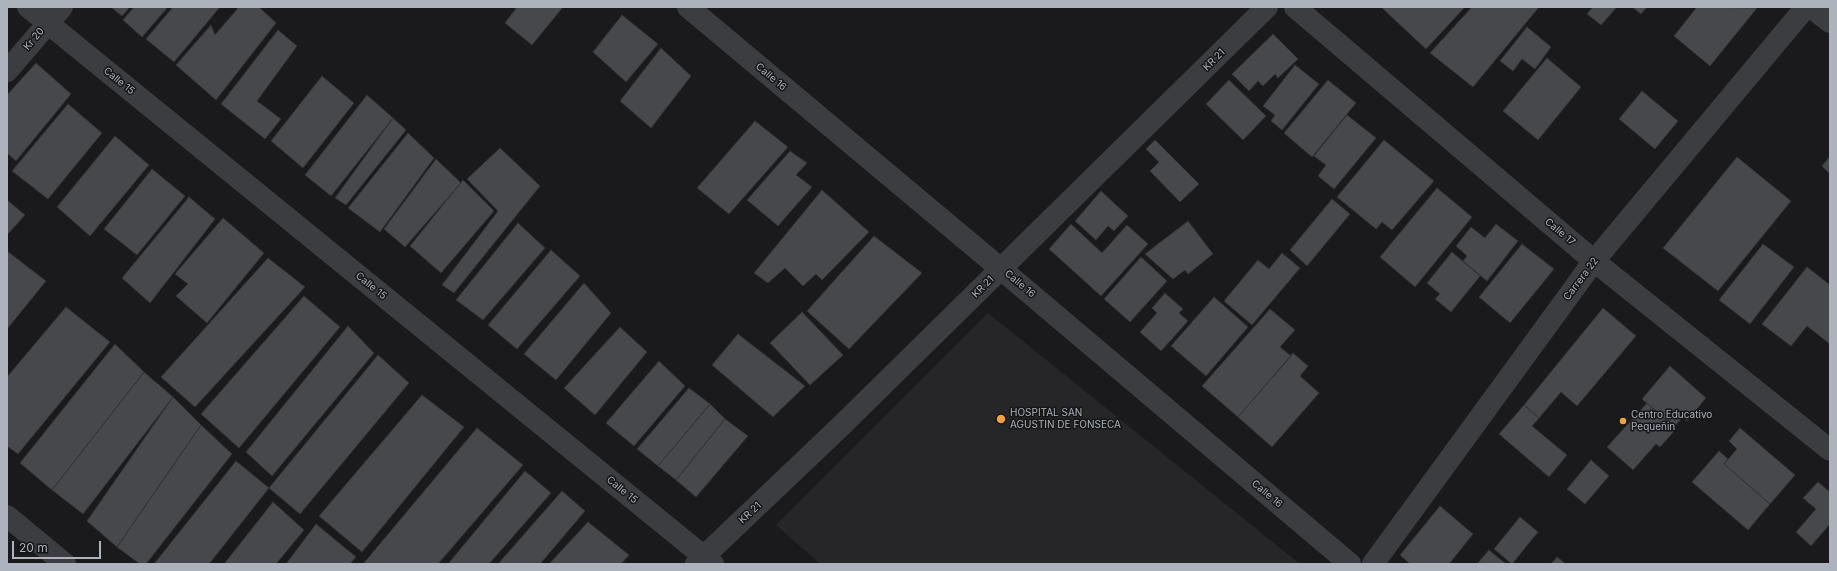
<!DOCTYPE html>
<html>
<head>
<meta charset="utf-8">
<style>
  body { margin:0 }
  #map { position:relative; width:1837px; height:571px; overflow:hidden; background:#1a1a1c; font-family:Inter,sans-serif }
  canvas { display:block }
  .frame { position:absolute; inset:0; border:8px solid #adb3bc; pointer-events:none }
  .scale { position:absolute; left:12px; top:541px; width:89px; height:18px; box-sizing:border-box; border:2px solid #adb3bc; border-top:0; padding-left:5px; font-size:12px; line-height:14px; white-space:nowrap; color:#adb3bc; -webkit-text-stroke:3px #151517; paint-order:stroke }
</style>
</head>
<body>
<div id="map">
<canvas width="1837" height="571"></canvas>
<div class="frame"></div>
<div class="scale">20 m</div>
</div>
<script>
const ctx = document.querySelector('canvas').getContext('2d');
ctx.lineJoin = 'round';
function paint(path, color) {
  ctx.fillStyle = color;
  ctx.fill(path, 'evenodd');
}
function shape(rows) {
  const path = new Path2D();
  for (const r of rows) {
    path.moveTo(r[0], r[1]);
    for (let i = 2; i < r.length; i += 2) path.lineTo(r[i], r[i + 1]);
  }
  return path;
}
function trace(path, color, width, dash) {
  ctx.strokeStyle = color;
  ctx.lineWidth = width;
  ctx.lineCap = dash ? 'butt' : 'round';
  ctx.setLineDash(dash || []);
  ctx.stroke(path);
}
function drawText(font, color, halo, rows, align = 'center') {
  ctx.font = font + ' Inter,sans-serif';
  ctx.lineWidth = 3;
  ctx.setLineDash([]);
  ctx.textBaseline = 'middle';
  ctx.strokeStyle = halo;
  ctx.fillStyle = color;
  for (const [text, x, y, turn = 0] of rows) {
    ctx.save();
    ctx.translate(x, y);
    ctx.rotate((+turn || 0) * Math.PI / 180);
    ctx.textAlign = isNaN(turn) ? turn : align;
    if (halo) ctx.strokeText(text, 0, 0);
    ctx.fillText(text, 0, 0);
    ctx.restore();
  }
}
paint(shape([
  [988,313,1300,564,820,564,776,525]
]), '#262629');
const building = shape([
  [111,7,130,7,122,16,111,7],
  [134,7,168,7,142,37,123,20,134,7],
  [173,7,220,7,174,62,146,39,173,7],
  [239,7,259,7,276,23,216,100,176,65,211,25,215,35,239,7],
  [517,7,563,7,532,45,505,23,517,7],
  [1381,7,1465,7,1426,49,1381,7],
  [1472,7,1539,7,1473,87,1430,53,1472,7],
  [1593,7,1617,7,1601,25,1587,14,1593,7],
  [1632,7,1647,7,1641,14,1632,7],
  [1697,7,1757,8,1710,66,1674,36,1697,7],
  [622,15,658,44,626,82,593,52,622,15],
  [1527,27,1551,47,1535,69,1522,59,1513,71,1500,61,1527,27],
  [278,30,297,46,257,101,281,119,265,139,221,104,278,30],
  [1273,34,1298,59,1278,78,1275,74,1263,86,1258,81,1249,91,1232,74,1273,34],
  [661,48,691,76,651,128,620,101,661,48],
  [1547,58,1581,87,1538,140,1503,111,1547,58],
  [36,63,71,94,16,161,7,153,7,95,36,63],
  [1295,65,1319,84,1282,130,1271,121,1275,115,1263,106,1295,65],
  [322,76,354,103,303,168,271,141,322,76],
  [1229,80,1266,116,1243,140,1206,104,1229,80],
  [1328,80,1356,103,1312,157,1284,133,1328,80],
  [1642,91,1678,121,1655,149,1619,119,1642,91],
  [367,95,393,118,331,196,305,175,367,95],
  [68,104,102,133,48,199,12,171,68,104],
  [1347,115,1376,138,1334,189,1318,176,1326,165,1314,156,1347,115],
  [393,118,406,130,346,205,335,198,393,118],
  [755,121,788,147,729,214,697,188,755,121],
  [408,133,434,158,380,232,348,208,408,133],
  [115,136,149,165,90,236,57,207,115,136],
  [1155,140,1199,184,1180,202,1150,171,1159,162,1146,149,1155,140],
  [1384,140,1434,181,1392,230,1382,222,1376,229,1337,197,1384,140],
  [500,148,540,186,454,293,442,285,498,211,467,179,500,148],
  [790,151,807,163,796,175,812,187,778,226,747,200,790,151],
  [1830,156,1830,174,1822,166,1830,156],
  [1737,157,1791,201,1718,291,1663,248,1737,157],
  [436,159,461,183,405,247,384,229,436,159],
  [152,169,185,196,137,255,104,229,152,169],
  [463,180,494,211,441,273,410,246,463,180],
  [1437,188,1472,217,1415,287,1380,257,1437,188],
  [822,190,869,232,822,280,816,274,803,286,785,268,768,283,754,273,822,190],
  [1101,191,1128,216,1114,231,1108,226,1096,240,1075,221,1101,191],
  [189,197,215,219,150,303,122,278,189,197],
  [1332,199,1350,214,1307,266,1290,250,1332,199],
  [7,200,25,215,7,235,7,200],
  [223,218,264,253,207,323,176,296,188,284,175,274,223,218],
  [1188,221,1213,254,1188,274,1185,270,1173,279,1145,254,1188,221],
  [518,223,545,248,483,320,456,300,518,223],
  [1071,224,1102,253,1127,225,1148,244,1101,296,1049,249,1071,224],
  [1496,224,1518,241,1487,281,1463,261,1467,256,1456,246,1471,227,1485,238,1496,224],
  [874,236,922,273,849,349,807,311,874,236],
  [1522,244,1554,269,1510,323,1479,297,1522,244],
  [1763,244,1794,267,1750,324,1719,300,1763,244],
  [551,250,580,276,517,349,488,325,551,250],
  [7,251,46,281,7,329,7,251],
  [1452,252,1480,276,1451,312,1435,299,1440,294,1427,283,1452,252],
  [1282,253,1300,268,1252,325,1224,301,1258,260,1269,269,1282,253],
  [1141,257,1167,281,1130,322,1104,299,1141,257],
  [268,258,305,287,195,407,161,377,268,258],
  [1807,267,1830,285,1830,344,1807,326,1791,346,1762,324,1807,267],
  [584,283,611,313,556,380,524,354,584,283],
  [1165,293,1183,309,1179,313,1188,321,1161,351,1140,332,1157,313,1152,308,1165,293],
  [304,296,340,327,239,448,201,414,304,296],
  [1214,297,1248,327,1206,376,1171,346,1214,297],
  [66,307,110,342,18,454,7,446,7,377,66,307],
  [1603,308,1636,336,1577,406,1561,392,1539,418,1524,405,1603,308],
  [1270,309,1295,330,1280,347,1291,356,1238,417,1202,386,1270,309],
  [802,312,843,355,810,385,770,343,802,312],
  [348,326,374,353,272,476,246,452,348,326],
  [620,327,647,352,595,415,564,388,620,327],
  [738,334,805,386,773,417,712,365,738,334],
  [115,344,144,372,52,490,20,463,115,344],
  [1293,353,1308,366,1300,376,1319,393,1272,447,1238,417,1293,353],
  [378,355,409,383,300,514,269,488,378,355],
  [659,361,685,386,634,446,606,423,659,361],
  [1670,366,1706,398,1687,421,1683,417,1674,427,1642,399,1670,366],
  [144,372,173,397,83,514,52,490,144,372],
  [689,388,710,404,658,466,637,449,689,388],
  [422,395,464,427,362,552,319,516,422,395],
  [173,397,201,425,117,547,87,521,173,397],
  [1647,403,1676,429,1660,447,1656,444,1633,470,1607,447,1647,403],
  [710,404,725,419,676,480,658,466,710,404],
  [1524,405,1539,418,1532,426,1567,455,1549,477,1499,434,1524,405],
  [725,419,748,436,696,497,676,480,725,419],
  [201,425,232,454,146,564,140,564,117,547,201,425],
  [477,428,523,465,438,564,363,564,477,428],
  [1740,428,1795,475,1770,504,1724,464,1737,449,1729,441,1740,428],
  [1719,451,1728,459,1724,464,1770,504,1748,530,1692,482,1719,451],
  [1591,460,1609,476,1585,504,1567,489,1591,460],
  [236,461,269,488,209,564,154,564,236,461],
  [525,471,551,493,489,564,448,564,525,471],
  [1818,482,1830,492,1830,524,1811,546,1796,532,1816,509,1803,498,1818,482],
  [562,491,585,511,540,564,498,564,562,491],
  [273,502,304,530,276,564,224,564,273,502],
  [1440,506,1473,534,1449,564,1410,564,1400,555,1440,506],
  [1520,517,1538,532,1512,564,1494,549,1520,517],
  [588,522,629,555,621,564,549,564,588,522],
  [316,524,356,557,350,564,286,564,316,524],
  [1489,550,1506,564,1477,564,1489,550],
  [1557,557,1566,564,1551,564,1557,557]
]);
paint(building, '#47484c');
trace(building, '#343438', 1);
trace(shape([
  [28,7,713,564],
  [688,7,1001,269,1350,564],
  [1295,7,1594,261,1830,450],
  [1811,7,1830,22],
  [7,71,62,7],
  [7,516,65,564],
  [696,564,841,426,1267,7],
  [1373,564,1594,261,1806,7]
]), '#3b3d41', 22);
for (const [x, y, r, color] of [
  [1001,419,5,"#f3a13b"],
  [1623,421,4,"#f3a13b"]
]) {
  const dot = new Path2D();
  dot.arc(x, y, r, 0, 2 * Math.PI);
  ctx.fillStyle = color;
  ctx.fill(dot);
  trace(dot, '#151517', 1.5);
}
drawText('10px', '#adb3bc', '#151517', [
  ["Kr 20",34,39,-50],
  ["KR 21",1214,60,-45],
  ["Calle 16",771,77,40],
  ["Calle 15",119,81,39],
  ["Calle 17",1560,232,40],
  ["Carrera 22",1581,279,-53],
  ["Calle 16",1020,284,40],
  ["Calle 15",371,286,39],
  ["KR 21",983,287,-45],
  ["Calle 15",622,490,39],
  ["Calle 16",1267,494,40],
  ["KR 21",750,513,-43]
]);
drawText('10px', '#adb3bc', '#151517', [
  ["HOSPITAL SAN",1010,413],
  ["AGUSTIN DE FONSECA",1010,425],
  ["Centro Educativo",1631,415],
  ["Pequeñin",1631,427]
], 'left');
</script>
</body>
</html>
